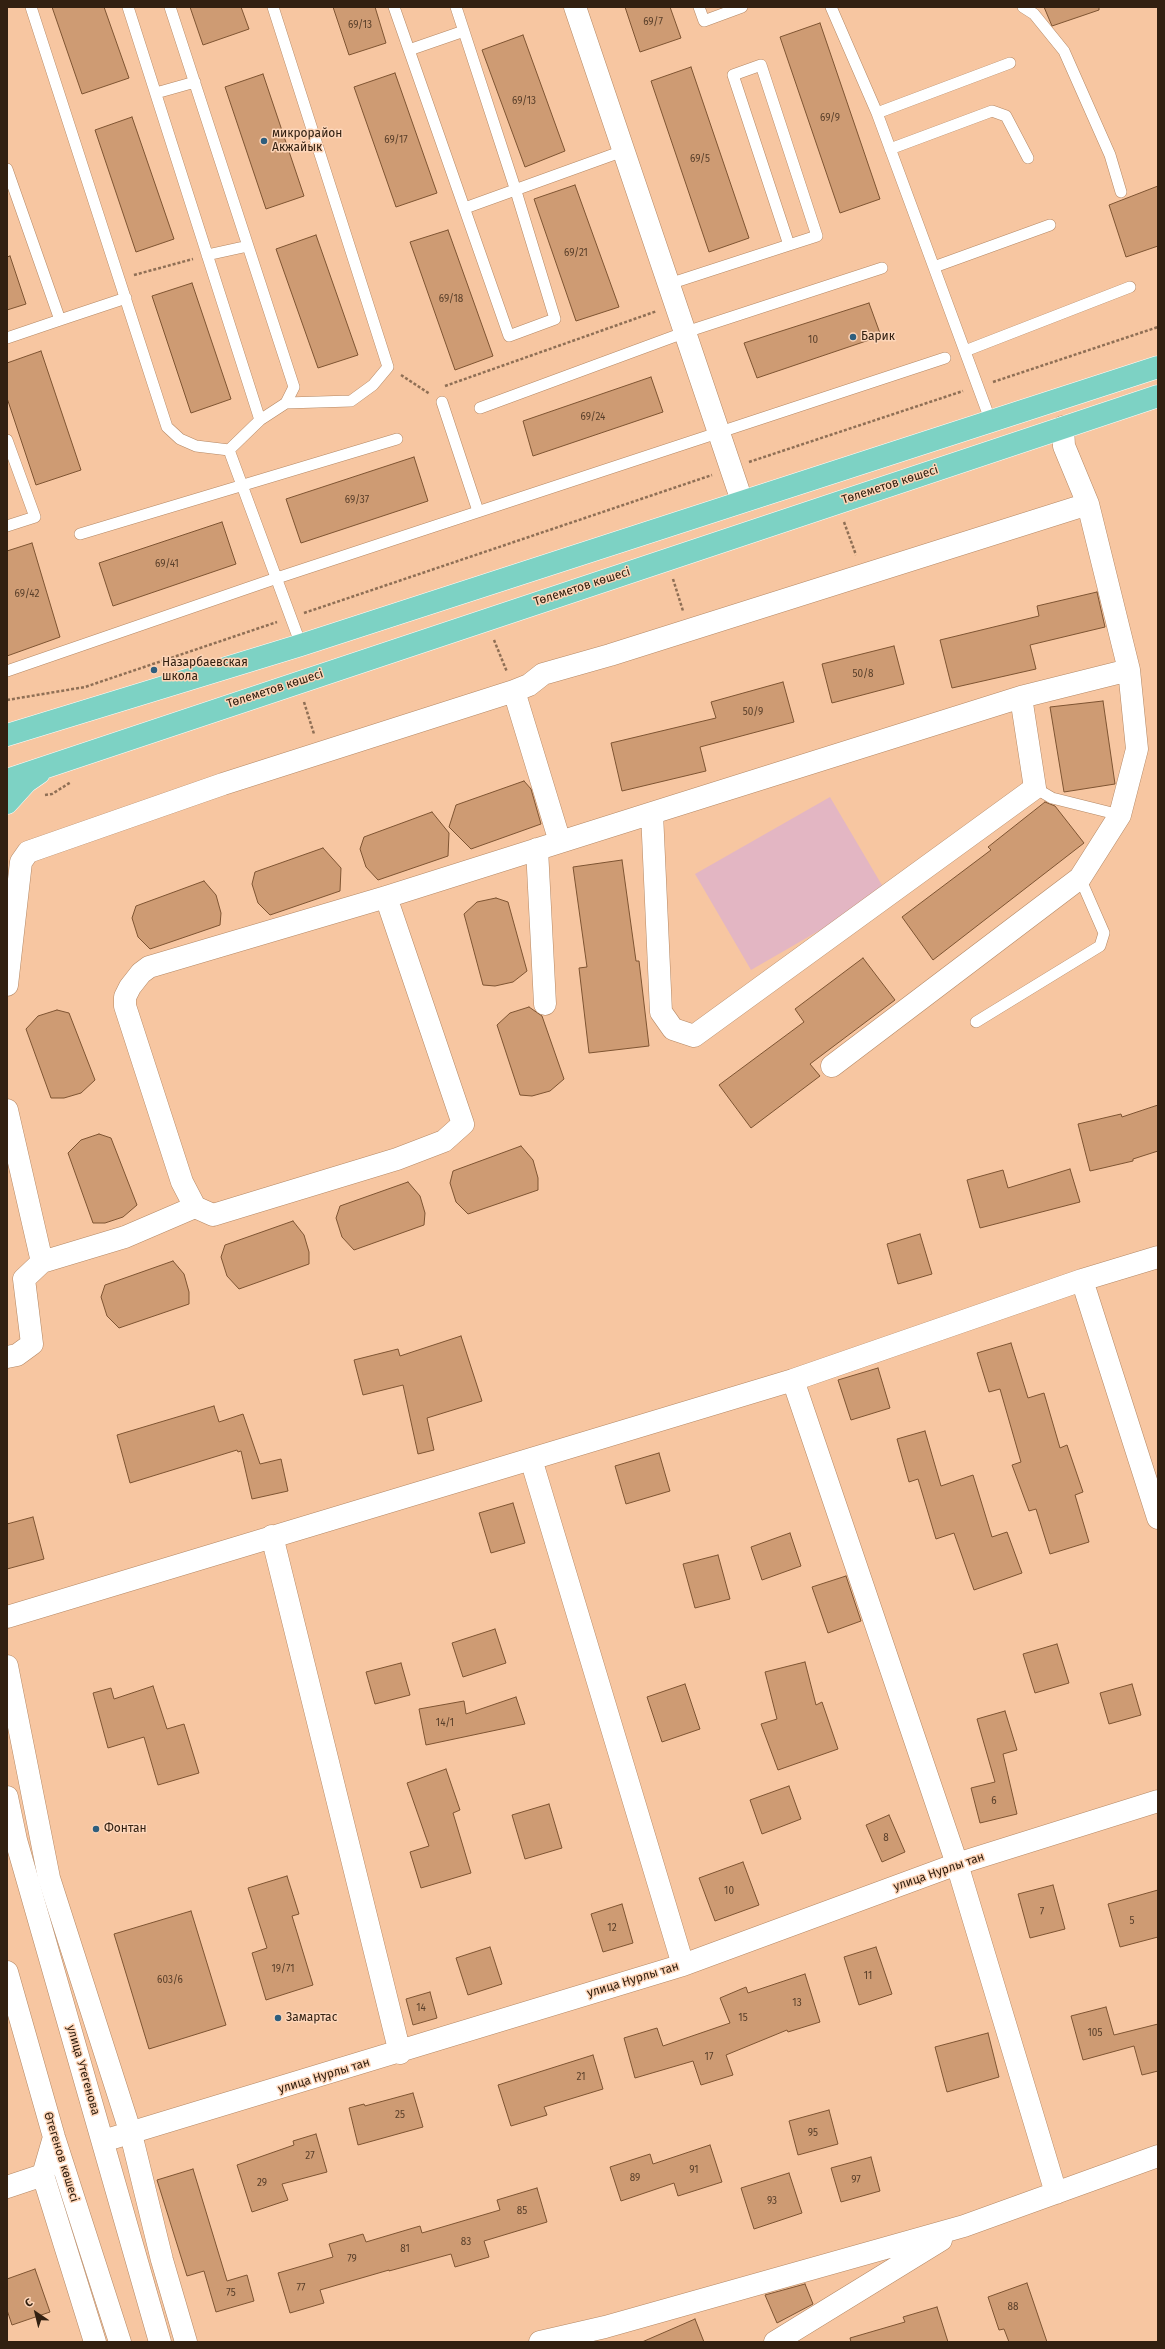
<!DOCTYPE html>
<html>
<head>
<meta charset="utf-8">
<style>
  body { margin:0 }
  #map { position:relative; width:1165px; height:2349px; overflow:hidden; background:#f7c6a1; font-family:"Fira Sans",sans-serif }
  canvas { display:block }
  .frame { position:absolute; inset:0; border:8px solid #322011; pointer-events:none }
  .north { position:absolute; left:16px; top:2293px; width:40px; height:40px; -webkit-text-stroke:3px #fdd5b8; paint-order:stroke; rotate:325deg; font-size:11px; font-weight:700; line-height:16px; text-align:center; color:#322011 }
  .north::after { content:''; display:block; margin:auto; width:14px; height:18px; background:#322011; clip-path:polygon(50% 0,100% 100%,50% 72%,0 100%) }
</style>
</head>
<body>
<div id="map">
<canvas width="1165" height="2349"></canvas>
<div class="frame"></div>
<div class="north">С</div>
</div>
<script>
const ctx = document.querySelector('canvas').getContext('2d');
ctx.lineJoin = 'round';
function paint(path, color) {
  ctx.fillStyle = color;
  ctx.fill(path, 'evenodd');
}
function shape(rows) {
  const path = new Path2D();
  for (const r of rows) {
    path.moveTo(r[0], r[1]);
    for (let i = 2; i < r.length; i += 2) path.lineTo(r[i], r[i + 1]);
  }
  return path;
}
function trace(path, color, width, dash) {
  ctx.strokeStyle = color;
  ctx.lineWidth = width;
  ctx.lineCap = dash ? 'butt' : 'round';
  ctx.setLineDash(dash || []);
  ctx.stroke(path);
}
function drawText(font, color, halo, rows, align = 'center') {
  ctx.font = font + ' "Fira Sans",sans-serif';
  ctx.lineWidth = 3;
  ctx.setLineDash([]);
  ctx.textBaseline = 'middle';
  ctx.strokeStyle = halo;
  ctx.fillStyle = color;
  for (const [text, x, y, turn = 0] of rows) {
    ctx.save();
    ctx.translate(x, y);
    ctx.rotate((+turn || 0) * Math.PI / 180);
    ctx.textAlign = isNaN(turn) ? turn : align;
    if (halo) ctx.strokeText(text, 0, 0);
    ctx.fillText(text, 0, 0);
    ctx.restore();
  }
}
paint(shape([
  [830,797,886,892,751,970,695,874]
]), '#e3b6c3');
const building = shape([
  [52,7,104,7,129,78,82,94,52,7],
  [190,7,241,7,249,29,203,45,190,7],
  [333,7,375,7,386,43,349,55,333,7],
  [625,7,670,7,681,38,640,52,625,7],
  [1044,7,1099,7,1099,10,1052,26,1044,7],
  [820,23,880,199,840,213,780,37,820,23],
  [523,35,565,151,525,167,482,50,523,35],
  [691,67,749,238,709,252,651,81,691,67],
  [395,73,437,193,396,207,354,87,395,73],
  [263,74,304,196,266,209,225,87,263,74],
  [132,117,174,239,136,252,95,130,132,117],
  [575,185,619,307,576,321,534,199,575,185],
  [1158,186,1158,246,1126,257,1109,205,1158,186],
  [448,230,493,356,455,370,410,242,448,230],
  [316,235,358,355,318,368,276,249,316,235],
  [10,256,26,304,7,310,7,257,10,256],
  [192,283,231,399,191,413,152,296,192,283],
  [869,303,881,336,757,378,744,343,869,303],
  [41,351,81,470,36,485,7,398,7,363,41,351],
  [651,377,663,412,533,456,523,421,651,377],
  [414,457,428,501,301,543,286,499,414,457],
  [222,522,236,564,113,606,99,563,222,522],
  [32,543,60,637,7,656,7,551,32,543],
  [1097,592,1105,627,1030,645,1036,669,952,688,940,640,1039,616,1037,606,1097,592],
  [894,646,904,684,832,703,822,664,894,646],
  [783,682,794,722,700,747,706,771,622,791,611,743,716,718,711,702,783,682],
  [1103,701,1115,784,1064,792,1050,707,1103,701],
  [524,781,531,789,541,824,471,849,449,827,456,805,524,781],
  [1045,802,1055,806,1084,843,933,960,902,917,991,850,988,847,1045,802],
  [432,812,449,833,448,856,378,880,366,867,360,849,364,837,432,812],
  [323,848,341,868,340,891,270,915,258,903,252,884,255,872,323,848],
  [622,860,636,961,639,961,649,1046,589,1053,579,968,587,967,573,867,622,860],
  [204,881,216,895,221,913,220,925,150,949,138,937,132,918,136,906,204,881],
  [496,898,508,902,527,971,513,982,495,986,483,985,464,914,477,902,496,898],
  [863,958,895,1000,810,1064,820,1076,751,1128,719,1085,804,1022,795,1009,863,958],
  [529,1007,542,1016,564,1079,550,1091,532,1096,520,1095,497,1025,510,1013,529,1007],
  [57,1010,69,1013,95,1080,81,1093,64,1098,51,1098,26,1029,38,1016,57,1010],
  [1158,1105,1158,1151,1133,1159,1133,1161,1090,1171,1078,1124,1121,1114,1122,1117,1158,1105],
  [99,1134,111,1138,137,1205,123,1217,105,1223,93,1223,68,1153,81,1140,99,1134],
  [521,1146,533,1160,538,1178,538,1190,468,1214,456,1202,450,1183,453,1171,521,1146],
  [1070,1169,1080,1202,980,1228,967,1180,1003,1170,1008,1188,1070,1169],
  [408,1182,420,1196,425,1213,424,1225,354,1250,342,1237,336,1218,340,1206,408,1182],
  [293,1221,304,1235,309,1252,309,1264,239,1289,227,1276,221,1257,225,1245,293,1221],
  [920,1234,932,1274,898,1284,887,1244,920,1234],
  [173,1261,184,1274,189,1292,189,1304,119,1328,107,1316,101,1297,105,1285,173,1261],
  [461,1336,482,1401,427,1418,434,1450,418,1454,403,1385,363,1395,354,1360,398,1349,400,1356,461,1336],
  [1011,1343,1028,1398,1044,1393,1060,1448,1067,1445,1083,1492,1075,1495,1089,1542,1050,1554,1036,1509,1029,1511,1012,1465,1021,1462,1000,1389,989,1392,977,1353,1011,1343],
  [878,1368,890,1408,851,1420,838,1380,878,1368],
  [214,1406,219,1422,243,1414,260,1464,281,1459,288,1491,252,1499,241,1451,238,1452,237,1450,130,1483,117,1435,214,1406],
  [925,1431,941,1486,973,1475,992,1537,1007,1532,1022,1573,974,1590,954,1533,936,1539,918,1479,909,1482,897,1439,925,1431],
  [659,1453,670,1491,626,1504,615,1466,659,1453],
  [513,1503,525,1543,491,1553,479,1513,513,1503],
  [33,1517,44,1559,7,1569,7,1524,33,1517],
  [790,1533,801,1566,762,1580,751,1547,790,1533],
  [718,1555,730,1599,695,1608,683,1564,718,1555],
  [846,1576,861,1621,828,1633,812,1587,846,1576],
  [495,1629,506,1663,463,1677,452,1643,495,1629],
  [1057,1644,1069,1683,1035,1693,1023,1654,1057,1644],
  [805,1662,816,1705,822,1702,838,1749,778,1770,761,1724,777,1719,765,1672,805,1662],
  [401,1663,410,1695,375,1704,366,1672,401,1663],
  [685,1684,700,1729,662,1742,647,1697,685,1684],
  [1132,1684,1141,1715,1109,1724,1100,1693,1132,1684],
  [153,1686,167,1729,184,1724,199,1773,158,1785,144,1737,108,1748,93,1693,111,1688,114,1699,153,1686],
  [516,1697,525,1724,426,1745,419,1709,464,1701,466,1714,516,1697],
  [1005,1711,1017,1750,1003,1754,1017,1814,980,1823,971,1788,995,1782,977,1719,1005,1711],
  [446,1769,460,1810,453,1813,471,1873,421,1888,410,1852,429,1846,407,1783,446,1769],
  [789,1786,801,1819,762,1834,750,1800,789,1786],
  [549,1804,562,1848,525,1859,512,1815,549,1804],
  [889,1815,905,1852,882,1862,866,1825,889,1815],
  [743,1862,759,1905,715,1921,699,1878,743,1862],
  [287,1876,299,1914,292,1916,313,1985,266,2000,252,1953,267,1948,248,1888,287,1876],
  [1053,1885,1065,1929,1030,1938,1018,1894,1053,1885],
  [1158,1890,1158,1937,1120,1947,1108,1904,1158,1890],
  [622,1904,633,1943,603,1952,591,1914,622,1904],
  [191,1911,226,2025,149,2049,114,1934,191,1911],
  [490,1947,502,1984,468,1995,456,1958,490,1947],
  [876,1947,892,1994,859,2005,844,1957,876,1947],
  [805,1974,820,2022,788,2032,787,2030,726,2055,733,2075,701,2085,693,2061,635,2078,624,2038,657,2028,663,2046,730,2023,720,1998,746,1987,748,1993,805,1974],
  [430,1992,437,2018,413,2025,406,1999,430,1992],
  [1106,2007,1114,2035,1158,2024,1158,2071,1142,2075,1134,2046,1083,2060,1071,2016,1106,2007],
  [988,2033,999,2077,947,2092,935,2047,988,2033],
  [593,2055,603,2089,544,2107,547,2115,511,2126,498,2085,593,2055],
  [413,2093,423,2127,358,2145,349,2108,364,2104,365,2106,413,2093],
  [829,2110,838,2144,798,2155,789,2121,829,2110],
  [316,2134,327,2172,282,2184,288,2200,252,2212,237,2165,294,2145,293,2141,316,2134],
  [710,2145,722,2182,678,2196,674,2183,621,2201,610,2167,650,2154,653,2164,710,2145],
  [871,2157,880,2191,841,2202,831,2168,871,2157],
  [193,2169,227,2281,247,2275,254,2301,216,2312,204,2271,187,2276,157,2180,193,2169],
  [789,2173,802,2213,754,2229,741,2188,789,2173],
  [537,2188,547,2222,484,2241,489,2257,455,2267,451,2254,389,2271,389,2270,320,2290,324,2303,290,2313,278,2273,333,2257,329,2244,363,2234,366,2242,420,2226,422,2233,500,2210,497,2200,537,2188],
  [35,2269,50,2312,12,2325,7,2310,7,2279,35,2269],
  [1027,2283,1047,2342,1009,2342,1004,2329,999,2330,988,2297,1027,2283],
  [805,2284,813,2304,777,2323,765,2295,805,2284],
  [937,2307,948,2342,851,2342,850,2338,905,2322,903,2317,937,2307],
  [695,2319,704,2342,642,2342,695,2319]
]);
paint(building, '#ce9b73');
trace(building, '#7e5432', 1);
const service = shape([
  [31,7,167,427,180,439,196,446,229,450],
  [128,7,260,420,286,403,294,387,170,7],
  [273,7,388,367,373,385,351,401,286,403],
  [394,7,509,336,555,319,515,188,456,7],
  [699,7,704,21,742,7],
  [831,7,877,113,991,422],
  [1023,7,1034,14,1064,51,1110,155,1121,192],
  [409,50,464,31],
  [156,93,195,82],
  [877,113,1010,63],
  [890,149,992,111,1006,116,1028,158],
  [7,169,60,320,7,338],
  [465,208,623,151],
  [207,255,248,246],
  [934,267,1050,225],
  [669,284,789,245,817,236,761,65,733,75,789,245],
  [60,320,126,298],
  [965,351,1130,287],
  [442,402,478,511],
  [480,408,686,332,882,268],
  [260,420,229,450,301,645],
  [7,440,35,517,7,526],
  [80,534,397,439],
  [7,671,277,578,945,358],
  [1035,788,1052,798,1120,815],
  [976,1022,1100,946,1104,933,1080,878]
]);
const minor = shape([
  [575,7,742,501],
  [1021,697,652,813,661,1012,673,1029,694,1036,1035,788,1021,697,1129,670,1088,504,1064,446,1063,427],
  [560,842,514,691,529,685,543,674,610,655,1088,504],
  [537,849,545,1004],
  [386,897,463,1124,444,1141,397,1159,213,1215,195,1207,182,1182,125,1006,125,997,130,987,141,973,149,967,386,897,652,813],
  [7,985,21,862,28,852,223,784,514,691],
  [832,1066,1080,878,1120,815,1137,749,1129,670],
  [7,1110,42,1262],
  [1158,1257,1082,1280,1158,1518],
  [7,1357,17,1355,32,1344,24,1279,42,1262,125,1237,195,1207],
  [531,1459,683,1965],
  [272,1536,400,2053],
  [7,1617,793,1380],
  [7,1666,49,1878,131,2134,162,2260,186,2342],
  [103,2141,683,1965,957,1864,1158,1801],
  [7,2187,43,2175,95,2342],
  [1056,2193,957,1864,793,1380,1082,1280],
  [540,2342,605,2327,964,2226,1158,2156],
  [775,2342,941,2240]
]);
const secondary = shape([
  [7,1797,16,1840,160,2342],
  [7,1972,54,2137,120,2342],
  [43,2175,54,2137]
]);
const primary = shape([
  [7,735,301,645,1158,367],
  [7,780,1158,396],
  [7,803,26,782,39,773]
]);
trace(service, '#b48763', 12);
trace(minor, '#b48763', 23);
trace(secondary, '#b48763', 23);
trace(primary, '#fff', 23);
trace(shape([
  [134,275,193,259],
  [401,375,430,394],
  [993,382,1158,327],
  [445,386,657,311],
  [749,462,963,391],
  [844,522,856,555],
  [673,579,683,611],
  [304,613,712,475],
  [494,640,507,672],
  [7,700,85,687,277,622],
  [304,702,314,734],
  [45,795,52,794,71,782]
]), '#8f6f55', 2.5, [3, 2]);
trace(service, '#fff', 11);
trace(minor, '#fff', 22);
trace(secondary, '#fff', 22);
trace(primary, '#7dd2c4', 22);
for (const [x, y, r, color] of [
  [264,141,4,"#2e5e7d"],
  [853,337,4,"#2e5e7d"],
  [154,670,4,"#2e5e7d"],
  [96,1829,4,"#2e5e7d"],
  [278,2018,4,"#2e5e7d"]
]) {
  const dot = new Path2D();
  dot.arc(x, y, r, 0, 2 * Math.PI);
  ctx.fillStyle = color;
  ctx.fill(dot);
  trace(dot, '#fdd5b8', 1.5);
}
drawText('10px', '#593f2a', null, [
  ["69/7",653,22],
  ["69/13",360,25],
  ["69/13",524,101],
  ["69/9",830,118],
  ["69/17",396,140],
  ["69/5",700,159],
  ["69/21",576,253],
  ["69/18",451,299],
  ["10",813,340],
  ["69/24",593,417],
  ["69/37",357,500],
  ["69/41",167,564],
  ["69/42",27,594],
  ["50/8",863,674],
  ["50/9",753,712],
  ["14/1",445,1723],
  ["6",994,1801],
  ["8",886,1838],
  ["10",729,1891],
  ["7",1042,1912],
  ["5",1132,1921],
  ["12",612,1928],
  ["19/71",283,1969],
  ["11",868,1976],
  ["603/6",170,1980],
  ["13",797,2003],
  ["14",421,2008],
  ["15",743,2018],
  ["105",1095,2033],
  ["17",709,2057],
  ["21",581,2077],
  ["25",400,2115],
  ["95",813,2133],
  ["27",310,2156],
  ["91",694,2170],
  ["89",635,2178],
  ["97",856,2180],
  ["29",262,2183],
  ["93",772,2201],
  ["85",522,2211],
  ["83",466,2242],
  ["81",405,2249],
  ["79",352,2259],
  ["77",301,2288],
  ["75",231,2293],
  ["88",1013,2307]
]);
drawText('12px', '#322011', '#fdd5b8', [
  ["микрорайон",272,134],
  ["Акжайык",272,148],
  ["Барик",861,337],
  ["Назарбаевская",162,663],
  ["школа",162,677],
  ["Фонтан",104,1829],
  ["Замартас",286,2018]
], 'left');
drawText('12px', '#322011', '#fdd5b8', [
  ["Төлеметов көшесі",890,485,-18],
  ["Төлеметов көшесі",582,587,-18],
  ["Төлеметов көшесі",275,689,-18],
  ["улица Нурлы тан",939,1872,-19],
  ["улица Нурлы тан",633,1980,-17],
  ["улица Утегенова",83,2070,74],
  ["улица Нурлы тан",324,2076,-17],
  ["Өтегенов көшесі",61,2157,73]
]);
</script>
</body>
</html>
